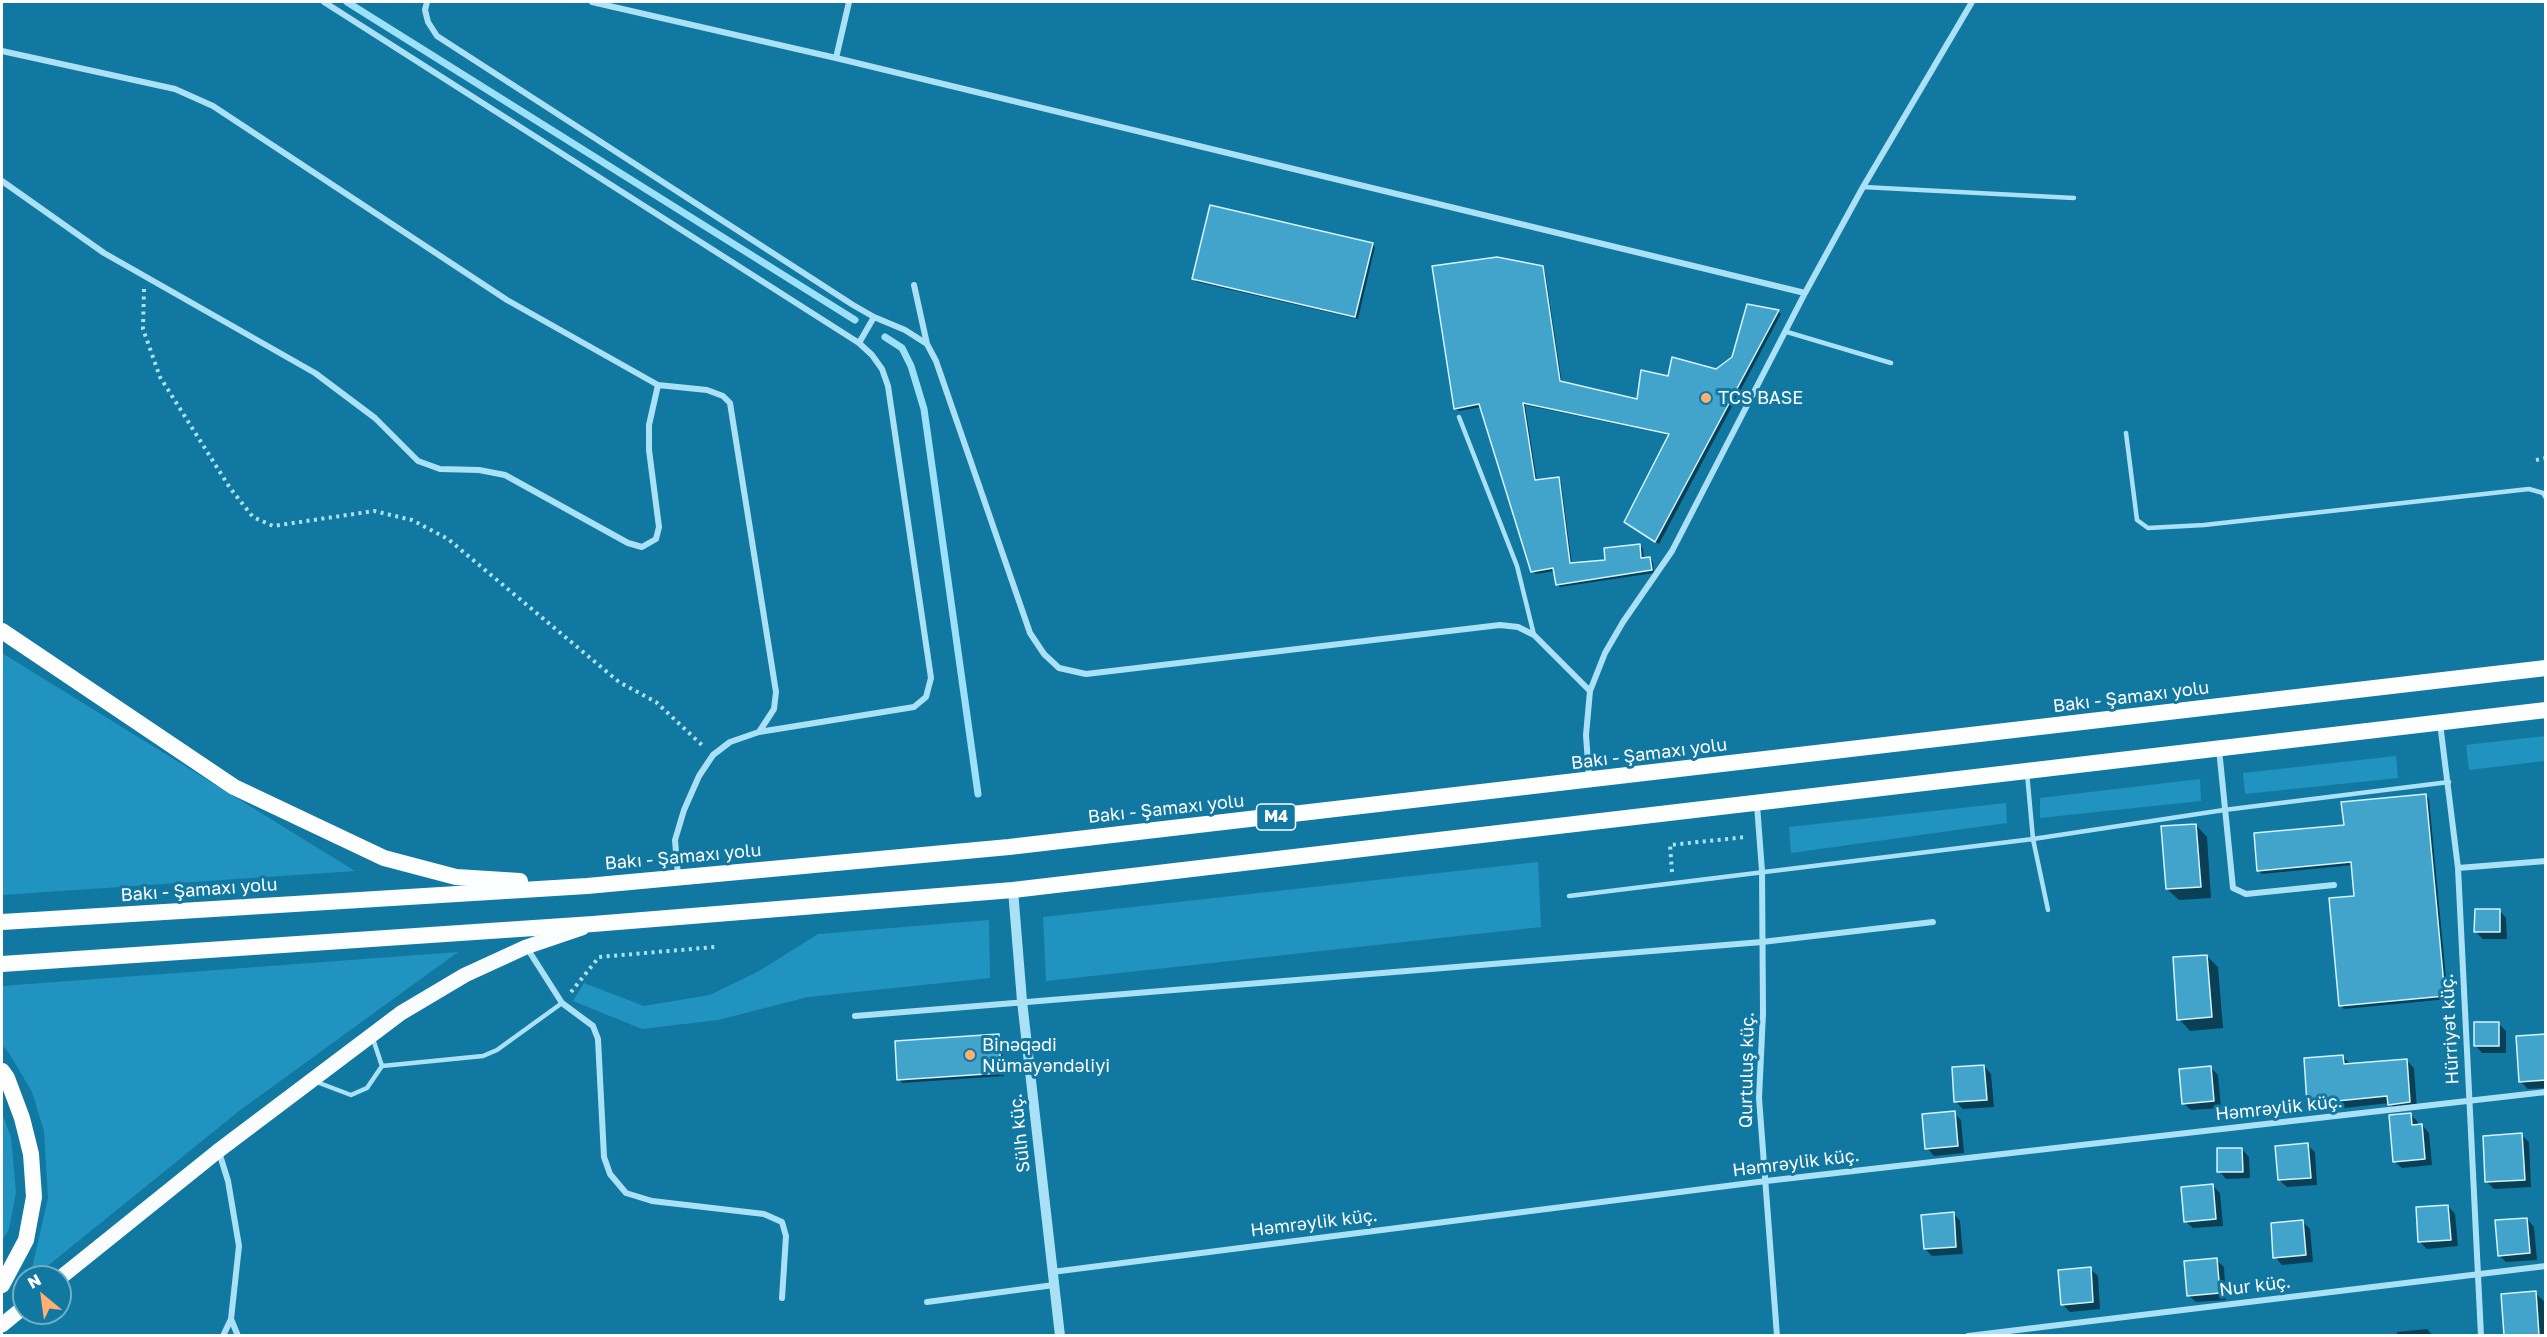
<!DOCTYPE html>
<html>
<head>
<meta charset="utf-8">
<style>
  body { margin:0 }
  #map { position:relative; width:2547px; height:1337px; overflow:hidden; background:#1178a2; font-family:"Golos Text",sans-serif }
  canvas { display:block }
  .frame { position:absolute; inset:0; border:3px solid #fff; pointer-events:none }
  .north { position:absolute; left:12px; top:1265px; width:60px; height:60px; box-sizing:border-box; background:#1178a2; border:2px solid #70aec7; border-radius:50%; rotate:331deg; font-size:16px; font-weight:700; line-height:24px; text-align:center; color:#fff }
  .north::after { content:''; display:block; margin:auto; width:21px; height:27px; background:#ffaf6f; clip-path:polygon(50% 0,100% 100%,50% 72%,0 100%) }
</style>
</head>
<body>
<div id="map">
<canvas width="2547" height="1337"></canvas>
<div class="frame"></div>
<div class="north">N</div>
</div>
<script>
const ctx = document.querySelector('canvas').getContext('2d');
ctx.lineJoin = 'round';
function paint(path, color) {
  ctx.fillStyle = color;
  ctx.fill(path, 'evenodd');
}
function shape(rows) {
  const path = new Path2D();
  for (const r of rows) {
    path.moveTo(r[0], r[1]);
    for (let i = 2; i < r.length; i += 2) path.lineTo(r[i], r[i + 1]);
  }
  return path;
}
function trace(path, color, width, dash) {
  ctx.strokeStyle = color;
  ctx.lineWidth = width;
  ctx.lineCap = dash ? 'butt' : 'round';
  ctx.setLineDash(dash || []);
  ctx.stroke(path);
}
function drawText(font, color, halo, rows, align = 'center') {
  ctx.font = font + ' "Golos Text",sans-serif';
  ctx.lineWidth = 6;
  ctx.setLineDash([]);
  ctx.textBaseline = 'middle';
  ctx.strokeStyle = halo;
  ctx.fillStyle = color;
  for (const [text, x, y, turn = 0] of rows) {
    ctx.save();
    ctx.translate(x, y);
    ctx.rotate((+turn || 0) * Math.PI / 180);
    ctx.textAlign = isNaN(turn) ? turn : align;
    if (halo) ctx.strokeText(text, 0, 0);
    ctx.fillText(text, 0, 0);
    ctx.restore();
  }
}
paint(shape([
  [2,653,355,871,2,895],
  [2545,736,2545,761,2469,770,2466,745],
  [2396,756,2398,778,2245,794,2243,773],
  [2200,779,2201,801,2040,818,2040,798],
  [2006,803,2007,823,1791,853,1789,827],
  [1538,862,1541,927,1046,981,1043,917],
  [989,920,990,978,808,997,718,1020,642,1029,573,1001,584,983,644,1006,710,995,759,971,818,934],
  [458,952,239,1111,34,1277,30,1277,48,1198,44,1131,32,1092,9,1053,2,1045,2,986],
  [2,1113,11,1137,16,1192,9,1229,2,1241]
]), '#2093c0');
paint(shape([
  [1372,244,1375,247,1358,319,1197,282,1194,279],
  [1542,267,1545,271,1562,383,1638,401,1670,378,1716,371,1733,358,1778,311,1781,314,1659,544,1629,525,1670,435,1525,405,1537,481,1558,479,1561,482,1572,564,1607,562,1640,545,1643,549,1644,559,1650,558,1653,562,1654,573,1560,587,1557,584,1555,571,1536,574,1532,571,1482,407,1459,411,1455,408],
  [2426,796,2429,799,2448,999,2344,1009,2341,1006,2356,897,2353,865,2262,874,2259,871],
  [2196,825,2207,837,2211,898,2179,900,2167,889],
  [2499,910,2506,918,2507,939,2483,939,2476,932],
  [2207,956,2218,967,2223,1028,2190,1031,2179,1019],
  [2498,1023,2506,1031,2506,1053,2482,1053,2475,1045],
  [998,1035,1001,1039,1004,1076,902,1083,899,1079],
  [2546,1035,2546,1088,2528,1089,2521,1082],
  [2343,1057,2351,1065,2406,1060,2414,1068,2417,1109,2397,1111,2390,1103,2316,1111,2309,1104],
  [1984,1066,1991,1074,1994,1107,1963,1109,1956,1102],
  [2211,1068,2218,1075,2221,1108,2191,1110,2183,1103],
  [1954,1113,1961,1120,1964,1153,1934,1156,1927,1148],
  [2410,1114,2418,1122,2418,1126,2422,1125,2429,1133,2432,1165,2402,1168,2394,1161],
  [2521,1135,2529,1142,2531,1187,2494,1189,2487,1182],
  [2307,1145,2315,1152,2317,1185,2287,1187,2279,1180],
  [2242,1149,2249,1157,2250,1178,2226,1179,2219,1171],
  [2213,1186,2220,1193,2223,1226,2193,1228,2185,1221],
  [2448,1206,2455,1214,2458,1246,2427,1249,2420,1242],
  [1953,1213,1960,1221,1963,1254,1932,1256,1925,1249],
  [2527,1219,2534,1227,2537,1260,2506,1262,2499,1255],
  [2303,1222,2310,1229,2313,1262,2282,1265,2275,1257],
  [2216,1260,2224,1267,2226,1300,2196,1302,2188,1295],
  [2090,1269,2098,1276,2100,1309,2070,1312,2062,1304],
  [2535,1293,2546,1303,2546,1336,2506,1336,2503,1295],
  [2427,1329,2433,1336,2397,1336,2397,1332]
]), '#0007');
trace(shape([
  [347,2,855,320],
  [885,337,902,348,911,366,924,409,978,794]
]), '#9de0f9', 7);
const building = shape([
  [1210,205,1373,243,1355,317,1192,279,1210,205],
  [1497,257,1543,266,1560,381,1637,399,1641,370,1668,376,1672,357,1716,369,1732,357,1747,304,1779,310,1655,542,1624,522,1669,434,1523,403,1535,480,1559,477,1570,563,1605,560,1604,548,1640,544,1641,558,1650,557,1652,570,1556,585,1553,568,1531,572,1479,404,1454,409,1432,266,1497,257],
  [2426,794,2445,996,2339,1006,2329,898,2354,896,2351,862,2257,871,2254,833,2344,825,2341,802,2426,794],
  [2196,824,2201,887,2166,889,2161,826,2196,824],
  [2475,909,2500,909,2500,932,2474,932,2475,909],
  [2207,955,2212,1017,2177,1020,2173,957,2207,955],
  [2474,1022,2499,1022,2499,1046,2474,1046,2474,1022],
  [999,1034,1001,1073,897,1080,895,1041,999,1034],
  [2546,1034,2546,1080,2519,1082,2516,1036,2546,1034],
  [2343,1055,2344,1064,2407,1059,2410,1102,2388,1105,2387,1096,2307,1104,2304,1058,2343,1055],
  [1984,1065,1987,1100,1954,1102,1952,1067,1984,1065],
  [2211,1066,2214,1101,2182,1104,2179,1069,2211,1066],
  [1955,1111,1958,1146,1925,1149,1922,1114,1955,1111],
  [2411,1113,2412,1125,2422,1124,2425,1159,2393,1162,2389,1115,2411,1113],
  [2522,1133,2525,1180,2485,1182,2483,1136,2522,1133],
  [2308,1143,2311,1178,2278,1180,2275,1146,2308,1143],
  [2217,1148,2242,1148,2243,1172,2217,1172,2217,1148],
  [2213,1184,2216,1219,2184,1222,2181,1187,2213,1184],
  [2448,1205,2451,1240,2418,1242,2416,1207,2448,1205],
  [1954,1212,1956,1247,1924,1249,1921,1215,1954,1212],
  [2527,1218,2530,1253,2498,1256,2495,1220,2527,1218],
  [2303,1220,2306,1255,2273,1258,2271,1223,2303,1220],
  [2217,1258,2220,1293,2187,1296,2184,1261,2217,1258],
  [2091,1267,2093,1302,2061,1305,2058,1270,2091,1267],
  [2536,1291,2539,1335,2504,1335,2501,1294,2536,1291]
]);
paint(building, '#43a4cb');
trace(building, '#d4f3fe', 1.5);
trace(shape([
  [144,289,143,329,160,377,230,488,253,517,273,526,374,511,412,520,448,539,619,682,656,702,704,747],
  [2536,460,2546,458],
  [1672,872,1670,845,1746,837],
  [571,992,599,957,715,947]
]), '#abe1f6', 4, [3, 4.5]);
trace(shape([
  [1863,187,2074,198],
  [1787,332,1891,363],
  [1459,417,1517,566,1534,635],
  [2126,433,2137,520,2148,528,2204,525,2529,489,2543,493,2546,498],
  [2027,773,2033,839,2048,910],
  [1569,896,2033,839,2224,810,2449,782],
  [382,1066,483,1056,497,1050,562,1003],
  [314,1081,351,1095,367,1088,382,1066,373,1039]
]), '#abe1f6', 4.5);
trace(shape([
  [324,2,859,343,872,355,882,369,888,386,931,678,926,697,914,707,759,732],
  [427,2,425,10,428,22,437,36,853,305,874,317,905,330,927,344,936,361,1030,633,1044,654,1059,668,1086,674,1500,625,1518,627,1534,635,1590,691],
  [592,2,836,58,1805,293],
  [2,51,175,89,213,106,507,300,658,385,707,390,723,396,730,403,776,692,774,709,759,732,730,742,713,755,699,776,684,810,675,840,678,876],
  [836,58,849,2],
  [2,181,104,253,315,373,375,418,418,461,440,469,479,470,505,475,628,543,642,547,656,539,659,527,649,450,649,425,658,385],
  [914,285,927,344],
  [859,343,874,317],
  [2440,723,2458,868,2481,1336],
  [2219,749,2233,888,2246,894,2334,885],
  [1589,777,1586,735,1590,691,1605,653,1623,622,1672,551,1805,293,1863,187,1972,2],
  [1757,805,1762,871,1763,1013,1759,1098,1777,1336],
  [2458,868,2546,861],
  [527,948,562,1003,593,1026,598,1039,604,1157,610,1174,626,1193,652,1201,764,1214,782,1222,786,1236,782,1298],
  [855,1016,1762,942,1933,922],
  [219,1152,228,1181,239,1246,231,1319,238,1336],
  [1052,1272,1766,1181,2546,1092],
  [927,1302,1054,1285],
  [223,1336,231,1319],
  [1968,1336,2546,1266]
]), '#abe1f6', 6);
trace(shape([
  [1013,890,1022,1001,1060,1336]
]), '#abe1f6', 10);
trace(shape([
  [60,1278,218,1151,401,1013,465,975,526,947,582,928],
  [2,1325,24,1307]
]), '#f9fdff', 15);
trace(shape([
  [2,631,234,787,384,858,456,877,520,881],
  [2,922,587,886,1009,847,2546,668],
  [2,964,593,924,1013,890,2546,710],
  [2,1071,7,1078,22,1118,31,1154,34,1197,26,1240,2,1285]
]), '#fcfeff', 16);
for (const [x, y, r, color] of [
  [1706,398,6,"#ffaf6f"],
  [970,1055,6,"#ffaf6f"]
]) {
  const dot = new Path2D();
  dot.arc(x, y, r, 0, 2 * Math.PI);
  ctx.fillStyle = color;
  ctx.fill(dot);
  trace(dot, '#1178a2', 2);
}
for (const [x, y, w] of [
  [1276,817,39]
]) {
  const box = new Path2D();
  box.roundRect(x - w / 2, y - 13, w, 26, 4.5);
  ctx.fillStyle = '#1178a2';
  ctx.fill(box);
  trace(box, '#fff', 1.5);
}
drawText('bold 16px', '#fff', null, [
  ["M4",1276,817]
]);
drawText('18px', '#fff', '#1178a2', [
  ["TCS BASE",1718,398],
  ["Binəqədi",982,1045],
  ["Nümayəndəliyi",982,1066]
], 'left');
drawText('18px', '#fff', '#1178a2', [
  ["Bakı - Şamaxı yolu",2131,697,-7],
  ["Bakı - Şamaxı yolu",1649,754,-7],
  ["Bakı - Şamaxı yolu",1166,809,-6],
  ["Bakı - Şamaxı yolu",683,857,-5],
  ["Bakı - Şamaxı yolu",199,890,-4],
  ["Hürriyət küç.",2450,1029,-93],
  ["Qurtuluş küç.",1747,1070,-89],
  ["Həmrəylik küç.",2279,1108,-6],
  ["Sülh küç.",1020,1133,-96],
  ["Həmrəylik küç.",1796,1163,-7],
  ["Həmrəylik küç.",1314,1223,-7],
  ["Nur küç.",2255,1286,-7]
]);
</script>
</body>
</html>
